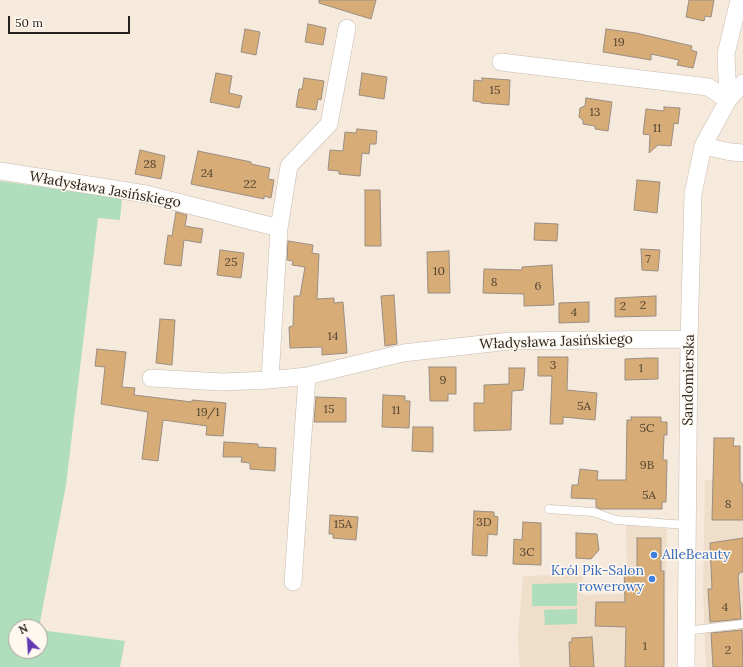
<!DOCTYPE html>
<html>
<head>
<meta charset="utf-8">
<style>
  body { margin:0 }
  #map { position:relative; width:743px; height:667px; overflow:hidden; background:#f5eadc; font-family:Lora,serif }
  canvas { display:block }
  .north { position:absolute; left:8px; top:619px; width:40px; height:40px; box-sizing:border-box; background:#fff8f0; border:1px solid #a8a29b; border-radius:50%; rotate:335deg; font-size:11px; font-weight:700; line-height:16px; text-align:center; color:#25211c }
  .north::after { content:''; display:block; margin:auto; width:14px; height:18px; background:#6238b0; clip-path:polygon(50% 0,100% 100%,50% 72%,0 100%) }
  .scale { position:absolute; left:8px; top:16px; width:122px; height:18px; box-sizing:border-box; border:2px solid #25211c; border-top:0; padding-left:5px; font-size:12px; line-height:14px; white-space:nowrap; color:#25211c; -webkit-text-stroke:3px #fff8f0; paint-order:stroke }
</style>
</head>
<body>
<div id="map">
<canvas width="743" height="667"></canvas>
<div class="north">N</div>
<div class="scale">50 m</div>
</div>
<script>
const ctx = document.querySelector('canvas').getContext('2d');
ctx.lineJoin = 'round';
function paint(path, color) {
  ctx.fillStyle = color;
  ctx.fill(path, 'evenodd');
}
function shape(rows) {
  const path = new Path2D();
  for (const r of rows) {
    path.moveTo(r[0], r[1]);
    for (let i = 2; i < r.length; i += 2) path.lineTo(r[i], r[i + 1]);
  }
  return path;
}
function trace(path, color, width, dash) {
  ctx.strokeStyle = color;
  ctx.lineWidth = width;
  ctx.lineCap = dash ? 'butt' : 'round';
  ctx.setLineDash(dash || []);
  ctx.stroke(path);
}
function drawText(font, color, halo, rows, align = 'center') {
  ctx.font = font + ' Lora,serif';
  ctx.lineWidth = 3;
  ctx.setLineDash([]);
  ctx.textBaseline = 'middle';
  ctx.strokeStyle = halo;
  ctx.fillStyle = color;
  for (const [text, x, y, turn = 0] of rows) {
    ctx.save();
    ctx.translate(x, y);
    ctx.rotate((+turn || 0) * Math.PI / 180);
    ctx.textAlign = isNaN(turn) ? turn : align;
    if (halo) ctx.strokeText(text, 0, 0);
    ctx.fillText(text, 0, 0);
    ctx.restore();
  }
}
paint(shape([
  [743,479,743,667,706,667,703,589,705,480],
  [626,525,667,529,664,667,520,667,518,639,523,576,583,574,583,595,625,594,624,569,627,569]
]), '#efdeca');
paint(shape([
  [0,181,122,198,120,220,98,218,66,485,39,627,16,627,16,651,40,651,40,630,125,641,120,667,0,667],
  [577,583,577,606,532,606,532,584],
  [577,609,577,624,545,625,544,610]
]), '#b0ddbb');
const building = shape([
  [319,0,376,0,371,19,319,3,319,0],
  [689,0,714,0,711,17,705,16,704,21,686,17,689,0],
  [308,24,326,28,323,45,305,42,308,24],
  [245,29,260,32,256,55,241,52,245,29],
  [606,29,636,33,692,46,691,50,697,52,693,68,677,65,679,60,651,54,651,60,603,52,606,29],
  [216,73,232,76,229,93,242,96,239,108,210,102,216,73],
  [362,73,387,77,384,99,359,95,362,73],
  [304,78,324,81,321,100,318,99,316,110,296,107,299,89,302,89,304,78],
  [482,78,510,80,509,105,481,103,481,102,473,101,474,80,482,81,482,78],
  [586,98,612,102,608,131,595,129,595,126,583,124,583,120,579,117,580,108,585,106,586,98],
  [664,107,680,108,678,124,674,123,671,146,658,145,649,153,650,135,643,134,646,109,664,111,664,107],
  [357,129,377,131,376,144,370,144,369,154,362,153,360,176,339,174,339,171,328,170,330,150,343,151,345,132,356,133,357,129],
  [140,150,165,156,161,179,135,174,140,150],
  [198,151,251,162,251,164,270,168,268,179,274,180,271,198,264,196,264,199,191,184,198,151],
  [637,180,660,182,657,213,634,210,637,180],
  [365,190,380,190,381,246,365,246,365,190],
  [176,212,187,215,185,226,203,229,201,243,184,240,181,266,164,264,168,235,172,236,176,212],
  [535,223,558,224,557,241,534,240,535,223],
  [288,241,313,245,312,253,319,254,317,299,334,298,334,303,343,302,347,353,322,355,322,347,290,348,289,327,293,326,294,296,300,296,305,267,292,265,293,261,287,260,288,241],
  [641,249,660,250,658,271,642,270,641,249],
  [220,250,244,253,241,278,217,275,220,250],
  [449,251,450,293,428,293,427,252,449,251],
  [552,265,554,305,524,306,524,294,483,293,484,269,522,270,522,267,552,265],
  [394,295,397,344,385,346,381,296,394,295],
  [656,296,656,316,615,317,615,298,656,296],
  [589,302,589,322,559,323,559,303,589,302],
  [160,319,175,320,172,365,156,363,160,319],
  [97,349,126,352,122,387,135,388,134,395,192,402,192,400,226,403,223,436,206,435,207,426,163,420,158,461,142,459,148,412,101,404,105,367,95,366,97,349],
  [538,357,568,357,567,390,597,393,595,420,563,417,563,424,550,424,552,376,538,376,538,357],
  [648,358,658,358,658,379,625,380,625,359,648,358],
  [429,367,456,367,456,394,448,394,448,401,430,401,429,367],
  [509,368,525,368,523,390,512,391,511,430,474,431,474,403,484,403,484,385,509,384,509,368],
  [383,395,405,396,405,401,410,401,409,428,382,427,383,395],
  [316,397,346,398,346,422,314,422,316,397],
  [631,417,661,417,661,422,667,422,667,435,664,435,663,460,667,460,666,502,662,502,662,509,600,509,596,507,596,499,571,498,572,485,578,485,580,469,598,471,597,480,626,480,627,420,632,420,631,417],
  [413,427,433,427,433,452,412,451,413,427],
  [714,438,734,438,733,446,740,446,740,482,742,483,743,491,743,520,712,520,714,438],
  [224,442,258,444,258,447,276,448,275,471,250,469,250,463,241,462,242,457,223,457,224,442],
  [474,511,494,512,494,516,498,517,497,535,488,534,487,556,472,555,474,511],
  [330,515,358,517,356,540,333,538,333,534,329,534,330,515],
  [523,522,541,523,541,565,513,564,514,539,522,540,523,522],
  [576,533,597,534,599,550,591,559,576,558,576,533],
  [637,538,661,538,661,571,664,571,664,667,625,667,626,627,595,626,596,602,625,602,624,569,637,569,637,538],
  [743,538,743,572,740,572,738,576,741,619,710,622,708,589,712,589,710,543,743,538],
  [742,630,743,667,713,667,711,633,742,630],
  [592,637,594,667,570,667,569,642,572,642,572,638,592,637]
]);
paint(building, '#d8ac76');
trace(building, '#998e82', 1);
const lane = shape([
  [549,509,593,512,616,520,687,525],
  [686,631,743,624]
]);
const street = shape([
  [501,62,708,87,728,100],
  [728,100,726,54,739,0],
  [703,146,731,152,743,153],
  [0,171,146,194,279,228],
  [151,378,222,382,270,380,307,376,403,353,510,341,689,339],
  [270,380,279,228,289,166,329,124,347,28],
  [293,582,307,376],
  [686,667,689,339,693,194,703,146,728,100,743,83]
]);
trace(lane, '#c7bbaf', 9);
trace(street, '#c7bbaf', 18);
trace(lane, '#fff', 8);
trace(street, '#fff', 17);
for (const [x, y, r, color] of [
  [654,555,4,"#3f7fe0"],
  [652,579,4,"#3f7fe0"]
]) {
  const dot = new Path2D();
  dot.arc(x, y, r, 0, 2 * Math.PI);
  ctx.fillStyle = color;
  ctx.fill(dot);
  trace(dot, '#fff8f0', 1.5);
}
drawText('12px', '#524432', null, [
  ["19",619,43],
  ["15",495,91],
  ["13",595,113],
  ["11",657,129],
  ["28",150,165],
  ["24",207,174],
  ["22",250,185],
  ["7",648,260],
  ["25",231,263],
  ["10",439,272],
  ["8",494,283],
  ["6",538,287],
  ["2",643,306],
  ["2",623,307],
  ["4",574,313],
  ["14",333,337],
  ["3",553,366],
  ["1",641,369],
  ["9",443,381],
  ["5A",584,407],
  ["15",329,410],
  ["11",396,411],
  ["19/1",208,413],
  ["5C",647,429],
  ["9B",647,466],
  ["5A",649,496],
  ["8",728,505],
  ["3D",484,523],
  ["15A",343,525],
  ["3C",527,553],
  ["4",725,608],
  ["1",645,647],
  ["2",728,651]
]);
drawText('14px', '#25211c', '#fff8f0', [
  ["Władysława Jasińskiego",105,190,10],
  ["Władysława Jasińskiego",556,342,-2],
  ["Sandomierska",689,380,-89]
]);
drawText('14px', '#366cbe', '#fff8f0', [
  ["AlleBeauty",662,555],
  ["Król Pik-Salon",644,571,"right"],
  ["rowerowy",644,587,"right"]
], 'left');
</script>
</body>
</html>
